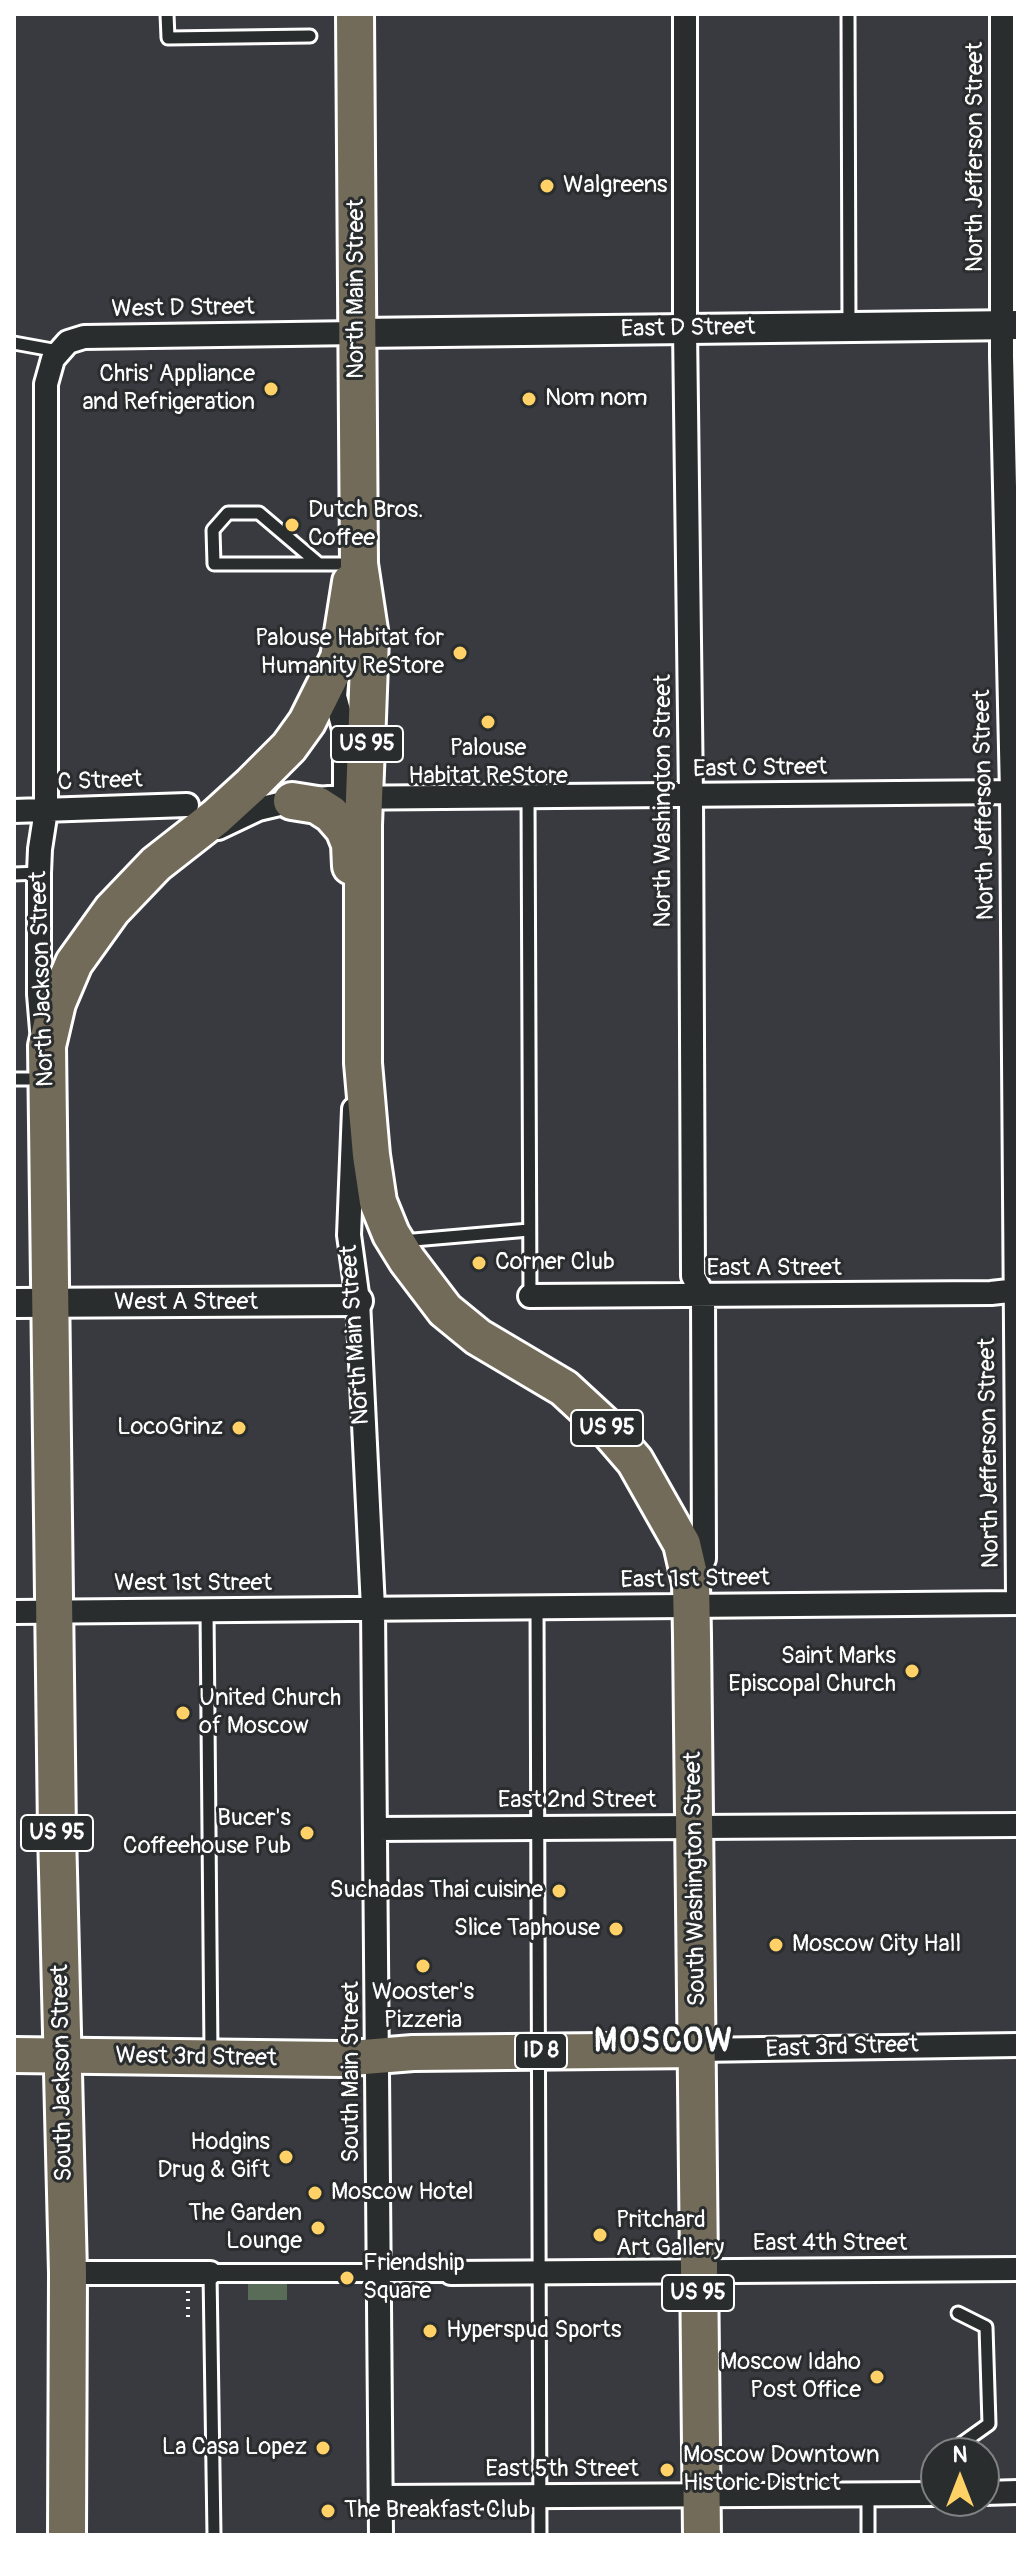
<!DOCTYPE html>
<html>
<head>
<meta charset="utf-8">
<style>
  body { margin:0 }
  #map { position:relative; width:1032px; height:2549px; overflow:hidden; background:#393a40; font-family:Pangolin,sans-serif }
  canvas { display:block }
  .frame { position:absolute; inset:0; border:16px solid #fff; pointer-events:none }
  .north { position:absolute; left:920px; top:2437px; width:80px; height:80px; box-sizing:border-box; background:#2a2d2e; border:2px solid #7f8182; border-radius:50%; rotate:0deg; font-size:22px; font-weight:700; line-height:32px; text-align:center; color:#fff }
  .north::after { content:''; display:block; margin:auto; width:28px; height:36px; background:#ffd166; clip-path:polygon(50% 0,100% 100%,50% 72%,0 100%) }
</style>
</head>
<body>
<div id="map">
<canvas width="1032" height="2549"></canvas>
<div class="frame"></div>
<div class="north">N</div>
</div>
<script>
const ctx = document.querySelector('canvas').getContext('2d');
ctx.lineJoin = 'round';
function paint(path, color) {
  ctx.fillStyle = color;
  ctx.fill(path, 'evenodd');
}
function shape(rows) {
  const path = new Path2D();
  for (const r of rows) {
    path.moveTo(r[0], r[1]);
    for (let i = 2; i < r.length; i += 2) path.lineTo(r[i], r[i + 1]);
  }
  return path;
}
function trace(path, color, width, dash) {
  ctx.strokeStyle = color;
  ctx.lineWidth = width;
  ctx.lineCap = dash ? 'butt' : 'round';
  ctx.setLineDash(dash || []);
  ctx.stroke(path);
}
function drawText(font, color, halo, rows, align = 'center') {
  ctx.font = font + ' Pangolin,sans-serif';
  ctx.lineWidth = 6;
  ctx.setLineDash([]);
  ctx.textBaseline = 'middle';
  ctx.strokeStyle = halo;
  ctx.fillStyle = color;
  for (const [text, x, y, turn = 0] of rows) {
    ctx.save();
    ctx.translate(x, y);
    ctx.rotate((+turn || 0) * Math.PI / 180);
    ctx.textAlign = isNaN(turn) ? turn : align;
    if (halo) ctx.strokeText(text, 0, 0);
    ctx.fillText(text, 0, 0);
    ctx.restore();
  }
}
paint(shape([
  [287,2272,287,2300,248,2300,248,2273]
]), '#586c57');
const service = shape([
  [167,14,168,38,310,36],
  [848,14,849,327],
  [14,343,58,351],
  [319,564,259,513,228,513,213,530,214,564,355,564],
  [528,797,530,1296],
  [14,874,39,873],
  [14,1079,41,1079],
  [402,1241,529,1230],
  [537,1607,540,2535],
  [207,1610,211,2053],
  [210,2273,214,2535],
  [958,2313,986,2327,989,2424,961,2444],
  [868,2535,868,2495]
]);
const pedestrian = shape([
  [210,2273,451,2273]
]);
const minor = shape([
  [685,14,685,329,691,796,693,1276,703,1295,704,1559,691,1583],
  [1002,14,1002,356,1012,792,1018,1595],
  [337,673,335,696,345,733,345,798],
  [14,811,187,805],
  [218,828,258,809,292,801,329,798,1012,792],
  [42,1030,39,994,39,873,40,849,46,810,46,384,53,359,68,342,84,337,358,333],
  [354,1109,349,1235,358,1301,373,1608,381,2535],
  [530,1296,991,1293,1018,1290],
  [14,1612,1018,1603],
  [376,1829,1018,1825],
  [698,2050,1018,2045],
  [68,2273,210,2273],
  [451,2273,1018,2269],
  [984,2493,1018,2492],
  [381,2497,936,2494]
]);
const tertiary = shape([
  [358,333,1018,325],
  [14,1303,358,1301]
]);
const primary = shape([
  [14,2055,339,2059,413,2053,698,2050]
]);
const trunk = shape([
  [355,14,359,564,370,637,363,825,363,1063,371,1155,378,1202,391,1234,407,1260,445,1310,478,1337,564,1388,603,1424,635,1461,682,1544,691,1583,692,1636,702,2535],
  [292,801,317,805,331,814,344,829,350,844,351,866],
  [67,2535,68,2273,57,1832,47,1046,57,1003,74,963,112,910,156,864,216,817,251,785,289,747,307,722,339,658,351,582]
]);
trace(service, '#fff', 17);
trace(pedestrian, '#fff', 22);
trace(minor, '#fff', 28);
trace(tertiary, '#fff', 34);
trace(primary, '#fff', 40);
trace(trunk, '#fff', 42);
trace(shape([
  [188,2291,188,2319]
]), '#fff', 4, [2, 6]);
trace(service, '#2a2d2e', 11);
trace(pedestrian, '#2a2d2e', 16);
trace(minor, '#2a2d2e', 22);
trace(tertiary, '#2a2d2e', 28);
trace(primary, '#736b5a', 34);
trace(trunk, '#736b5a', 36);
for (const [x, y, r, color] of [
  [547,186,8,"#ffd166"],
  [271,389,8,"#ffd166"],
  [529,399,8,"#ffd166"],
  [292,525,8,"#ffd166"],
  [460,653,8,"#ffd166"],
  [488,722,8,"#ffd166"],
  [479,1263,8,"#ffd166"],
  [239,1428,8,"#ffd166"],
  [912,1671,8,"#ffd166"],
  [183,1713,8,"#ffd166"],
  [307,1833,8,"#ffd166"],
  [559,1891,8,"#ffd166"],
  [616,1929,8,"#ffd166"],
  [776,1945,8,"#ffd166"],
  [423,1966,8,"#ffd166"],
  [286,2157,8,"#ffd166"],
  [315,2193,8,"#ffd166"],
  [318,2228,8,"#ffd166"],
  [600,2235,8,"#ffd166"],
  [347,2278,8,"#ffd166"],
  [430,2331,8,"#ffd166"],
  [877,2377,8,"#ffd166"],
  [323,2448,8,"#ffd166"],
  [667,2470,8,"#ffd166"],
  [328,2511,8,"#ffd166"]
]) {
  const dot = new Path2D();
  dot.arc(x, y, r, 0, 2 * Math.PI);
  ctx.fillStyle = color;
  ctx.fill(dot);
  trace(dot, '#2a2d2e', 3);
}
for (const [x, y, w] of [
  [367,744,72],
  [607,1428,72],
  [57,1833,72],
  [541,2051,52],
  [698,2293,72]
]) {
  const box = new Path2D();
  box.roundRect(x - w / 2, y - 18, w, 36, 6);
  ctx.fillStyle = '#2a2d2e';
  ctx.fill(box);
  trace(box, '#fff', 2);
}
drawText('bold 22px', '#fff', null, [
  ["US 95",367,744],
  ["US 95",607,1428],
  ["US 95",57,1833],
  ["ID 8",541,2051],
  ["US 95",698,2293]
]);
drawText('24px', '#fff', '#2a2d2e', [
  ["North Jefferson Street",976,157,-90],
  ["North Main Street",357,289,-90],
  ["West D Street",183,309,-1],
  ["East D Street",688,329,-1],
  ["East C Street",760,769,-1],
  ["C Street",100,782,-2],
  ["North Washington Street",664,801,-90],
  ["North Jefferson Street",985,805,-91],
  ["North Jackson Street",43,979,-92],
  ["East A Street",774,1269],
  ["West A Street",186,1303],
  ["North Main Street",356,1335,-94],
  ["North Jefferson Street",990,1453,-91],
  ["East 1st Street",695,1580,-1],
  ["West 1st Street",193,1584],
  ["East 2nd Street",577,1801],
  ["South Washington Street",696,1879,-91],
  ["East 3rd Street",842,2048,-2],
  ["West 3rd Street",196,2058,1],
  ["South Main Street",352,2072,-90],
  ["South Jackson Street",63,2073,-91],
  ["East 4th Street",830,2244],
  ["East 5th Street",562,2470]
]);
drawText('24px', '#fff', '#2a2d2e', [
  ["Walgreens",563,186],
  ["Chris' Appliance",255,375,"right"],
  ["and Refrigeration",255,403,"right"],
  ["Nom nom",545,399],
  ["Dutch Bros.",308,511],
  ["Coffee",308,539],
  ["Palouse Habitat for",444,639,"right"],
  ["Humanity ReStore",444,667,"right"],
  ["Palouse",488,749,"center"],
  ["Habitat ReStore",488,777,"center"],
  ["Corner Club",495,1263],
  ["LocoGrinz",223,1428,"right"],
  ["Saint Marks",896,1657,"right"],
  ["Episcopal Church",896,1685,"right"],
  ["United Church",199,1699],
  ["of Moscow",199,1727],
  ["Bucer's",291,1819,"right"],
  ["Coffeehouse Pub",291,1847,"right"],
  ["Suchadas Thai cuisine",543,1891,"right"],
  ["Slice Taphouse",600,1929,"right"],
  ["Moscow City Hall",792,1945],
  ["Wooster's",423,1993,"center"],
  ["Pizzeria",423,2021,"center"],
  ["Hodgins",270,2143,"right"],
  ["Drug & Gift",270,2171,"right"],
  ["Moscow Hotel",331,2193],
  ["The Garden",302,2214,"right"],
  ["Lounge",302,2242,"right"],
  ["Pritchard",616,2221],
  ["Art Gallery",616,2249],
  ["Friendship",363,2264],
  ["Square",363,2292],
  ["Hyperspud Sports",446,2331],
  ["Moscow Idaho",861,2363,"right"],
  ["Post Office",861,2391,"right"],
  ["La Casa Lopez",307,2448,"right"],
  ["Moscow Downtown",683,2456],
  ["Historic District",683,2484],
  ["The Breakfast Club",344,2511]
], 'left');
ctx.letterSpacing = '2px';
drawText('bold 32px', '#fff', '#2a2d2e', [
  ["MOSCOW",664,2043]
]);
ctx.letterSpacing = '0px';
</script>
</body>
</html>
